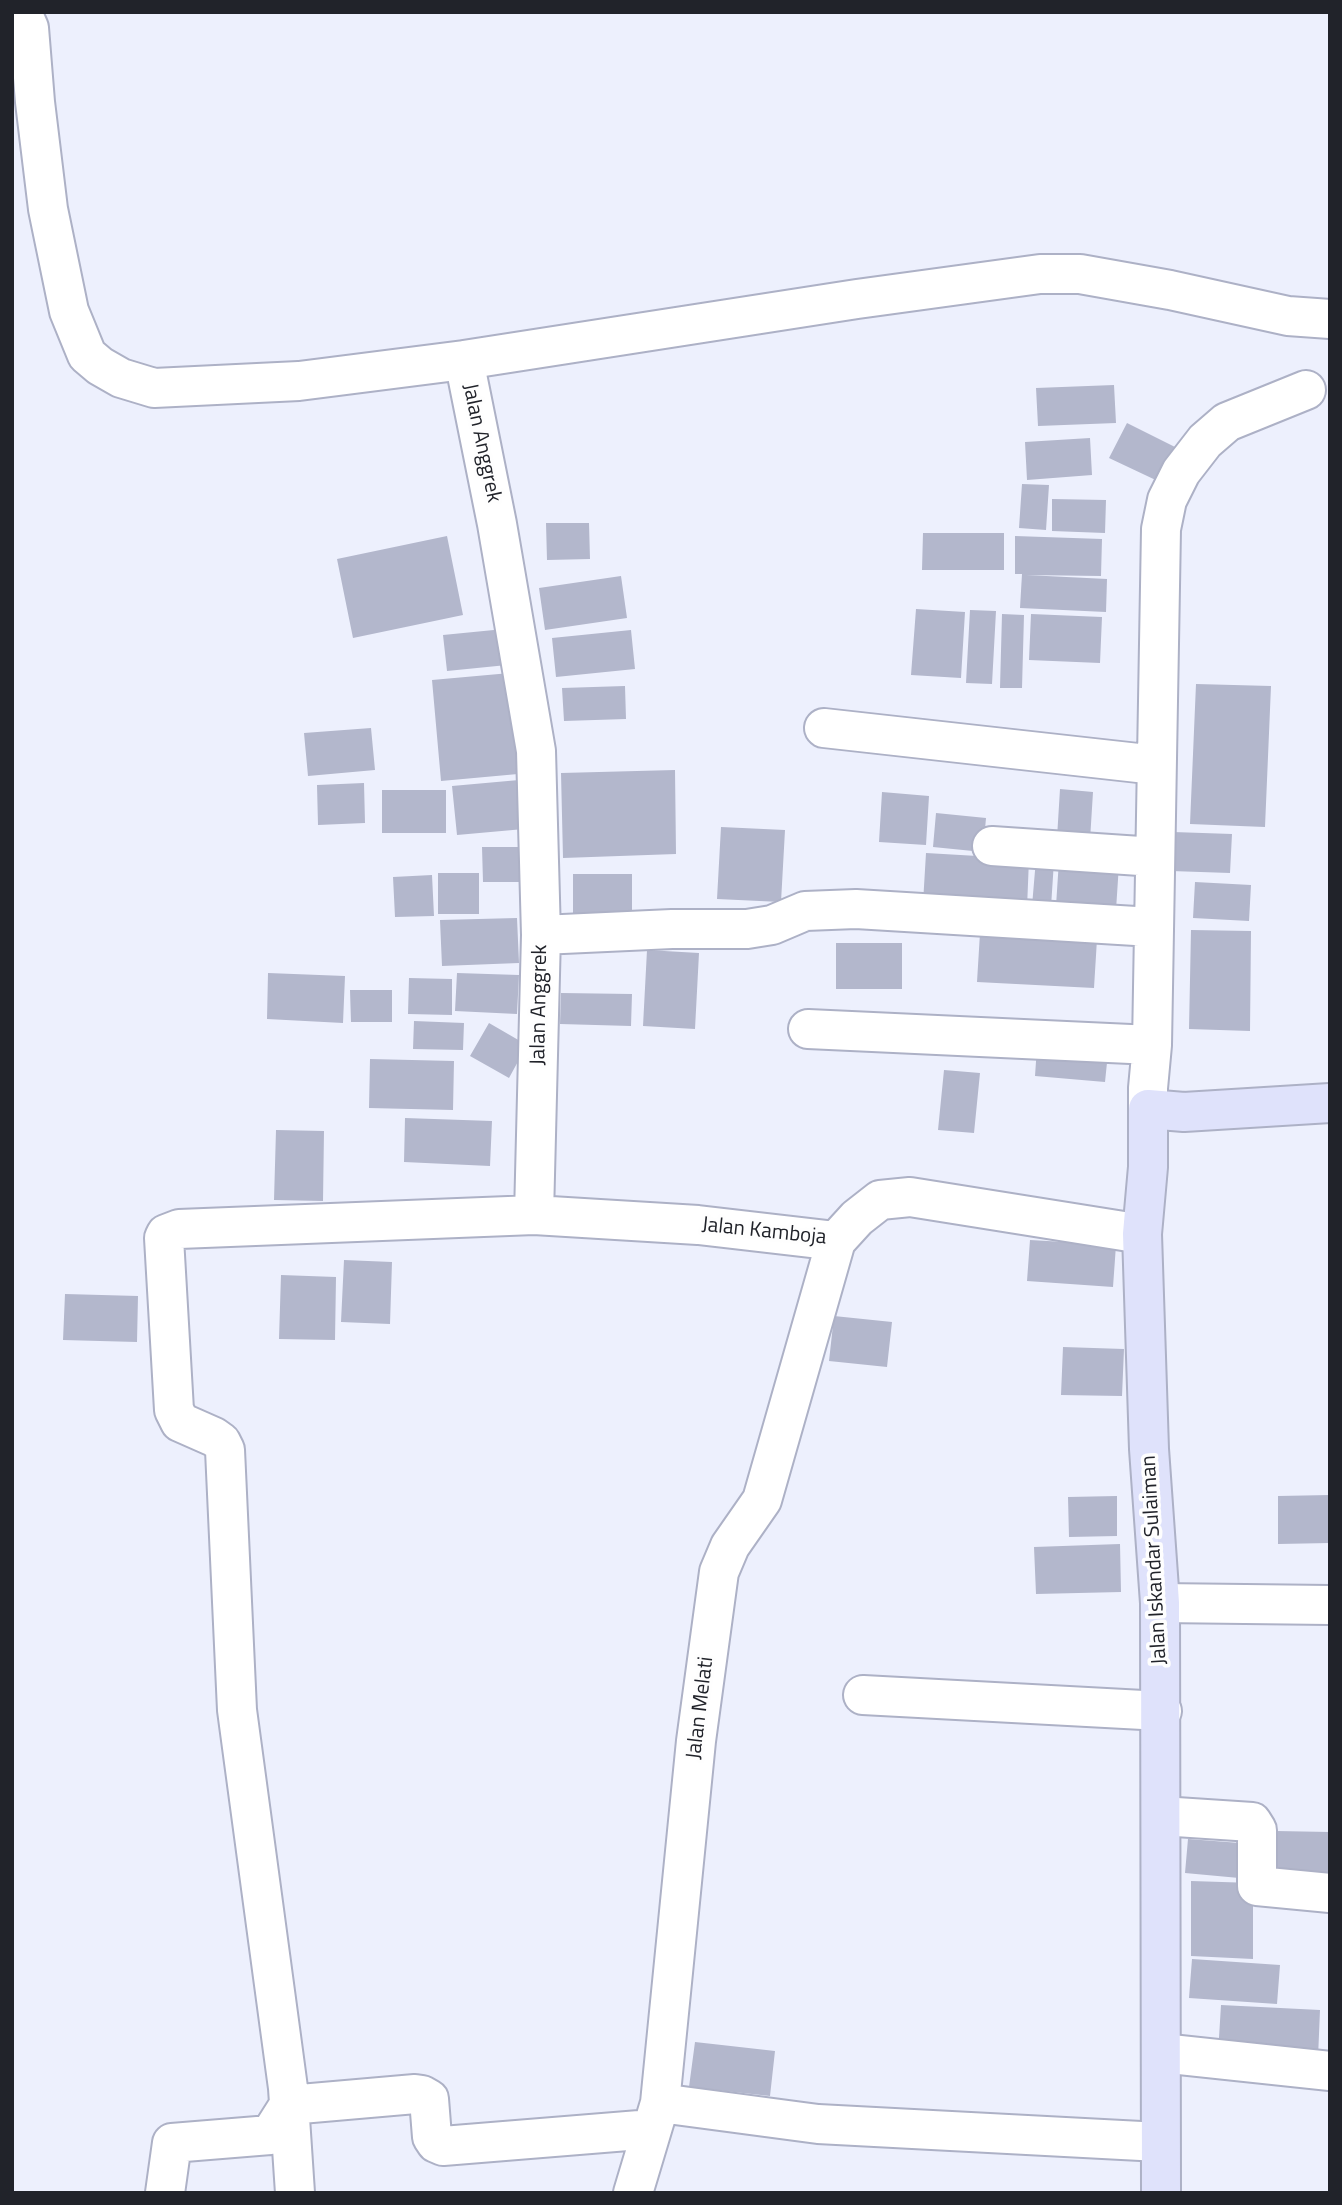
<!DOCTYPE html>
<html>
<head>
<meta charset="utf-8">
<style>
  body { margin:0 }
  #map { position:relative; width:1342px; height:2205px; overflow:hidden; background:#edf0fd; font-family:"Titillium Web",sans-serif }
  canvas { display:block }
  .frame { position:absolute; inset:0; border:14px solid #21232a; pointer-events:none }
</style>
</head>
<body>
<div id="map">
<canvas width="1342" height="2205"></canvas>
<div class="frame"></div>
</div>
<script>
const ctx = document.querySelector('canvas').getContext('2d');
ctx.lineJoin = 'round';
function paint(path, color) {
  ctx.fillStyle = color;
  ctx.fill(path, 'evenodd');
}
function shape(rows) {
  const path = new Path2D();
  for (const r of rows) {
    path.moveTo(r[0], r[1]);
    for (let i = 2; i < r.length; i += 2) path.lineTo(r[i], r[i + 1]);
  }
  return path;
}
function trace(path, color, width, dash) {
  ctx.strokeStyle = color;
  ctx.lineWidth = width;
  ctx.lineCap = dash ? 'butt' : 'round';
  ctx.setLineDash(dash || []);
  ctx.stroke(path);
}
function drawText(font, color, halo, rows, align = 'center') {
  ctx.font = font + ' "Titillium Web",sans-serif';
  ctx.lineWidth = 7;
  ctx.setLineDash([]);
  ctx.textBaseline = 'middle';
  ctx.strokeStyle = halo;
  ctx.fillStyle = color;
  for (const [text, x, y, turn = 0] of rows) {
    ctx.save();
    ctx.translate(x, y);
    ctx.rotate((+turn || 0) * Math.PI / 180);
    ctx.textAlign = isNaN(turn) ? turn : align;
    if (halo) ctx.strokeText(text, 0, 0);
    ctx.fillText(text, 0, 0);
    ctx.restore();
  }
}
paint(shape([
  [1114,385,1116,423,1038,426,1036,388],
  [1127,423,1179,449,1162,483,1109,458],
  [1090,438,1092,475,1027,480,1025,442],
  [1022,484,1049,485,1046,530,1019,528],
  [1052,499,1106,500,1105,533,1052,531],
  [546,523,589,523,590,559,547,560],
  [923,533,1004,533,1004,570,922,570],
  [447,536,463,615,353,638,337,559],
  [1015,536,1102,539,1101,576,1026,575,1107,579,1106,612,1020,608,1022,574,1015,574],
  [621,576,627,618,545,630,539,588],
  [916,609,965,612,961,678,911,675],
  [970,610,996,611,992,684,966,683],
  [1002,614,1024,615,1022,688,1000,688],
  [1031,614,1102,617,1100,663,1029,660],
  [504,629,507,665,447,671,443,635],
  [631,630,635,669,556,677,552,638],
  [510,673,518,774,441,781,432,680],
  [1196,684,1271,686,1265,827,1190,824],
  [625,686,626,719,564,721,562,688],
  [371,728,375,770,308,776,304,733],
  [675,770,676,854,563,858,561,773],
  [519,780,524,829,457,835,452,786],
  [364,783,365,823,318,825,317,785],
  [1060,789,1093,792,1090,840,1057,838],
  [382,790,446,790,446,833,382,833],
  [882,792,929,796,926,845,879,842],
  [936,813,986,818,983,852,933,847],
  [721,827,785,830,781,902,717,899],
  [1173,832,1232,834,1230,873,1171,871],
  [482,847,525,847,526,882,483,882],
  [926,853,1029,859,1027,908,923,903],
  [1036,859,1054,861,1051,907,1032,906],
  [1059,860,1119,864,1116,910,1056,906],
  [438,873,479,873,479,914,438,914],
  [573,874,632,874,632,921,573,921],
  [432,875,434,916,395,917,393,877],
  [1195,882,1251,885,1249,921,1193,918],
  [517,918,519,963,442,966,440,920],
  [1191,930,1251,931,1250,1031,1189,1029],
  [980,933,1097,939,1094,988,977,982],
  [836,943,902,943,902,989,836,989],
  [647,950,699,953,695,1029,643,1026],
  [268,973,345,976,343,1023,267,1019],
  [457,973,519,975,517,1014,455,1011],
  [409,978,452,979,452,1015,408,1014],
  [350,990,392,990,392,1022,351,1022],
  [561,993,632,994,631,1026,560,1024],
  [414,1021,464,1023,463,1050,413,1049],
  [489,1023,527,1045,509,1078,470,1056],
  [1037,1047,1108,1053,1105,1082,1035,1076],
  [370,1059,454,1061,453,1110,369,1108],
  [944,1070,980,1073,974,1133,938,1130],
  [405,1118,492,1121,490,1166,404,1162],
  [276,1130,324,1131,323,1201,274,1200],
  [1030,1240,1116,1245,1113,1287,1027,1281],
  [344,1260,392,1262,390,1324,341,1322],
  [281,1275,336,1277,335,1340,279,1339],
  [65,1294,138,1296,137,1342,63,1340],
  [834,1316,892,1322,887,1367,829,1361],
  [1063,1347,1124,1349,1122,1396,1061,1395],
  [1330,1495,1330,1543,1278,1544,1278,1496],
  [1117,1496,1117,1536,1069,1537,1068,1497],
  [1120,1544,1121,1592,1036,1594,1034,1547],
  [1276,1831,1330,1832,1330,1880,1275,1879],
  [1188,1839,1253,1844,1250,1879,1185,1873],
  [1191,1881,1253,1883,1253,1959,1191,1956],
  [1192,1959,1280,1965,1277,2004,1189,1998],
  [1221,2005,1320,2010,1318,2058,1218,2054],
  [695,2042,775,2051,770,2096,689,2087]
]), '#b3b7cc');
const street = shape([
  [22,12,29,28,35,102,48,209,69,311,87,355,100,366,121,378,154,388,299,381,464,360,497,524,536,751,541,935,534,1215],
  [464,360,857,299,1040,274,1080,274,1170,290,1288,316,1330,319],
  [824,728,1156,765],
  [992,846,1155,857],
  [541,935,672,929,747,929,772,925,805,911,856,909,1152,927],
  [808,1029,1152,1045],
  [1148,1109,1148,1088,1152,1045,1161,529,1167,500,1181,472,1205,441,1227,422,1306,390],
  [1160,1603,1330,1605],
  [863,1695,1162,1711],
  [1161,1816,1252,1822,1257,1830,1257,1886,1330,1893],
  [1161,2053,1330,2071],
  [660,2103,818,2124,1160,2142],
  [165,2193,172,2143,270,2135,289,2105,415,2094,422,2095,429,2099,432,2137,436,2143,443,2146,652,2129],
  [295,2193,288,2088,237,1710,225,1450,221,1442,214,1437,180,1422,174,1410,164,1238,166,1234,179,1229,534,1215,698,1225,836,1241,857,1218,880,1200,910,1197,1142,1234],
  [633,2193,660,2103,696,1741,719,1572,730,1546,762,1500,836,1241]
]);
const secondary = shape([
  [1161,2193,1160,1603,1149,1449,1142,1234,1148,1167,1148,1109,1184,1112,1330,1103]
]);
trace(street, '#adb1c6', 42);
trace(secondary, '#adb1c6', 42);
trace(street, '#fff', 38);
trace(secondary, '#dfe2fb', 38);
drawText('21px', '#21232a', '#fefefe', [
  ["Jalan Anggrek",481,443,78],
  ["Jalan Anggrek",540,1005,-89],
  ["Jalan Kamboja",764,1232,6],
  ["Jalan Iskandar Sulaiman",1155,1560,-93],
  ["Jalan Melati",701,1708,-83]
]);
</script>
</body>
</html>
